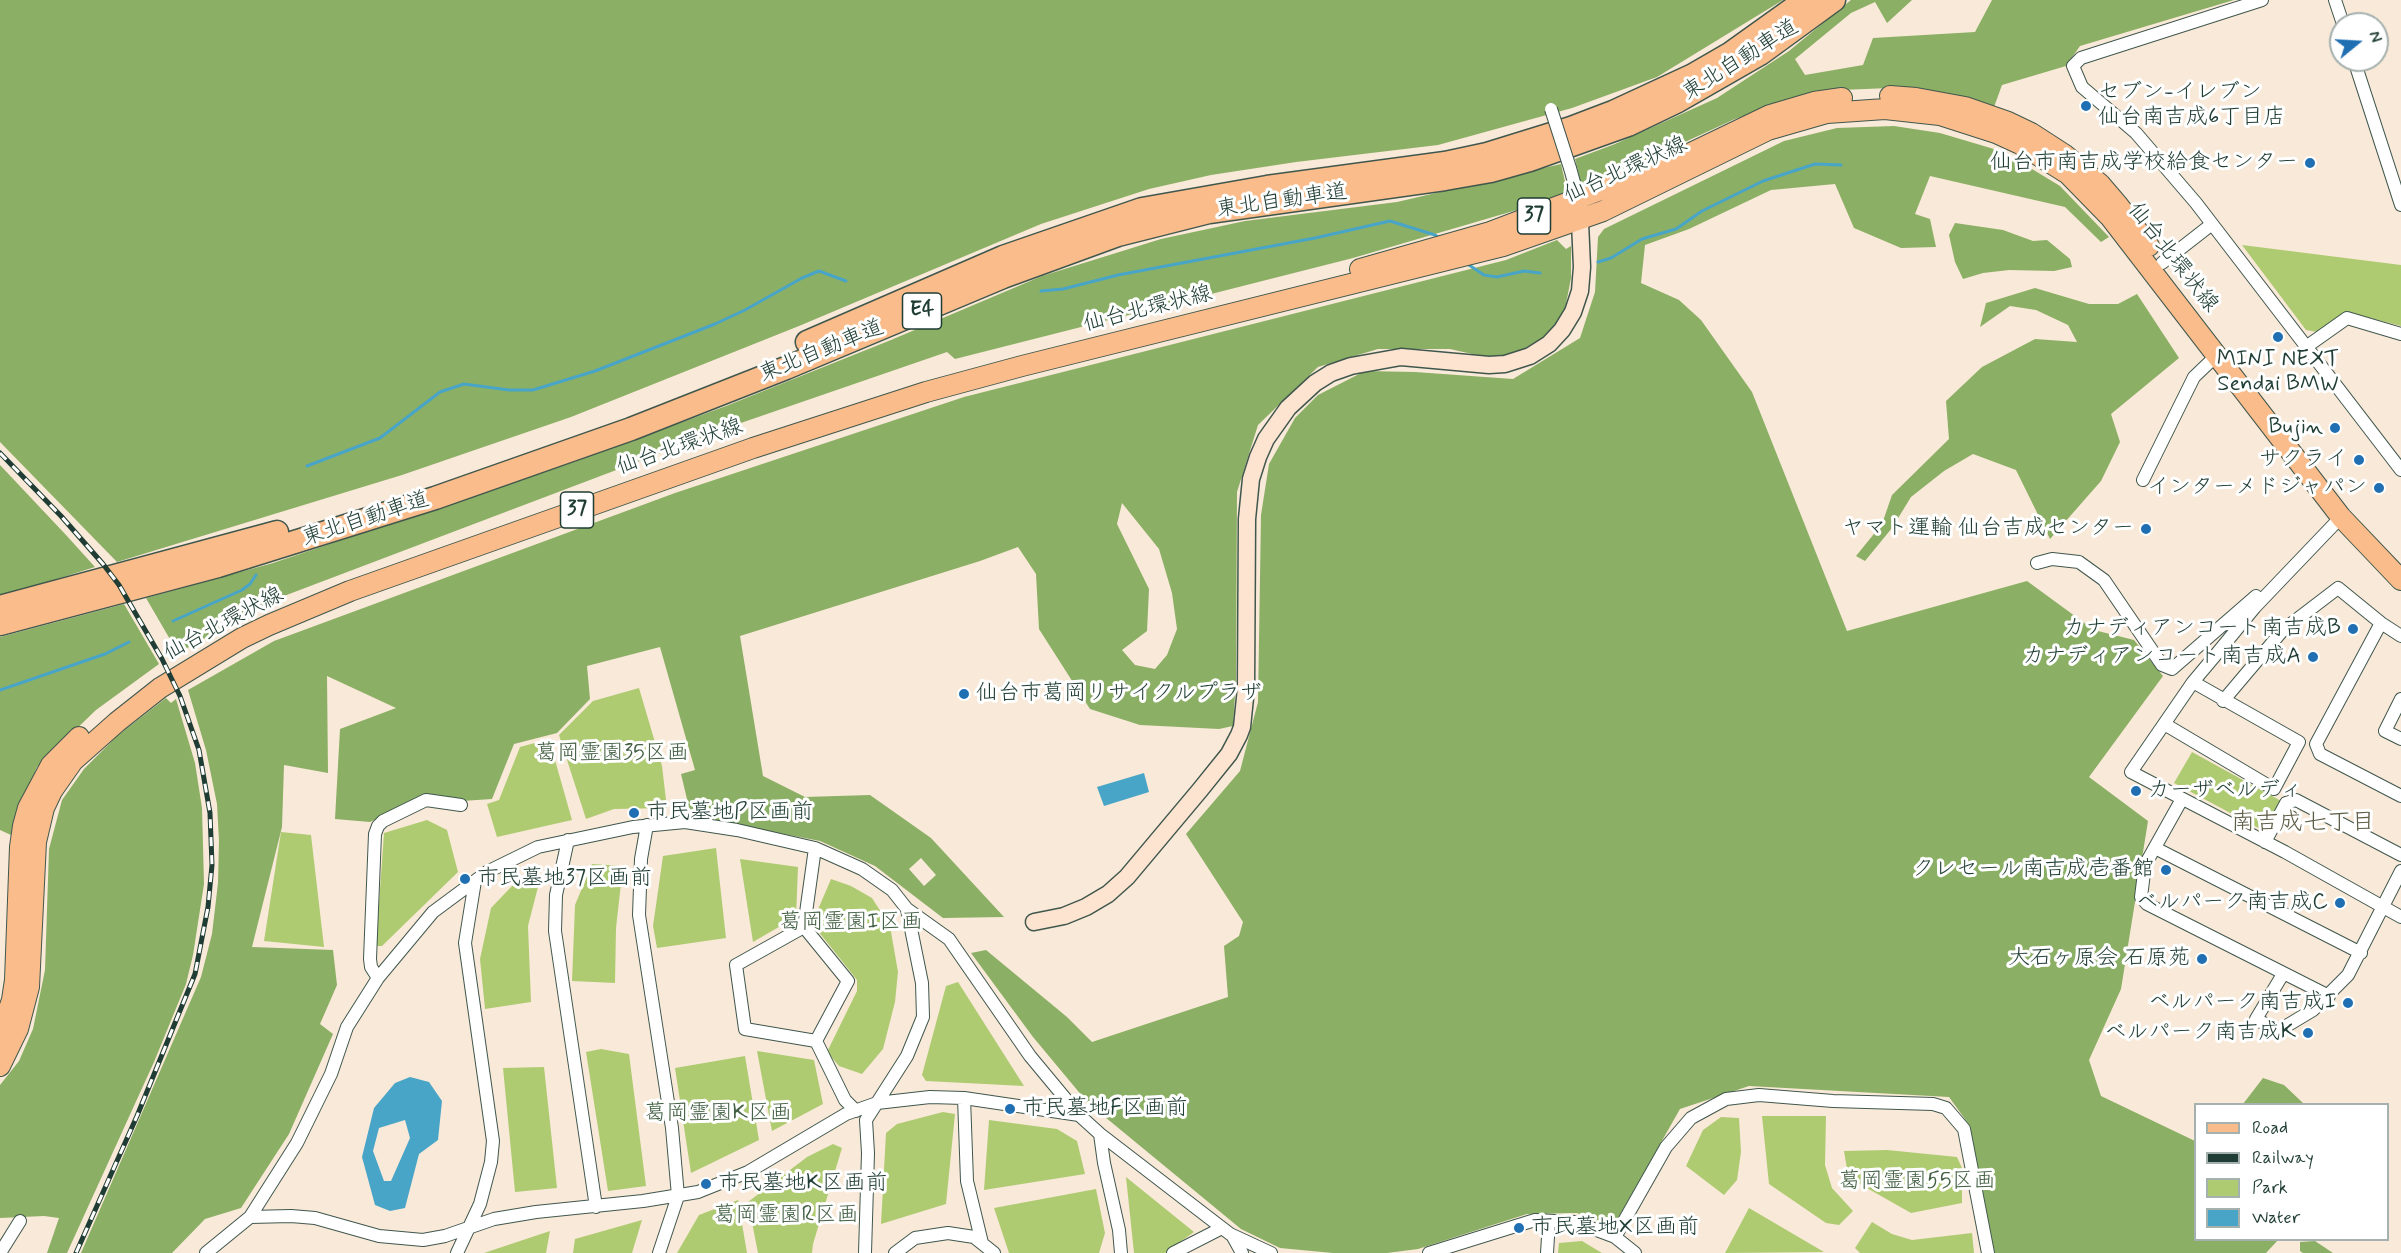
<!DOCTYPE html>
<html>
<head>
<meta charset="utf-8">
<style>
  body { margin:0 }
  #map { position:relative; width:2401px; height:1253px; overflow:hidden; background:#f9e9d8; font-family:Mynerve,sans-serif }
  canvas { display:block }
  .legend { position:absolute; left:2194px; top:1103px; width:195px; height:138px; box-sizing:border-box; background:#fff; border:2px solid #a5b1ae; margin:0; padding:8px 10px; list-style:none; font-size:18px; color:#1f3d34 }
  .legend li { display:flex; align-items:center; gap:12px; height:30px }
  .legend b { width:30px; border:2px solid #a5b1ae }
  .north { position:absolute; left:2329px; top:12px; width:60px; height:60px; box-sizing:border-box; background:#fff; border:2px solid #a5b1ae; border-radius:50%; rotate:72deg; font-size:16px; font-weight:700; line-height:24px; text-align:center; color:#1f3d34 }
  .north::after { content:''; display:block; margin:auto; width:21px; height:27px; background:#1f6fb2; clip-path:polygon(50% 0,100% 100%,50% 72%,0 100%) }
</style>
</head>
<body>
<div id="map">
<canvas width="2401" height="1253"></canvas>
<ul class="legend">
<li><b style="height:8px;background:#f9bc8a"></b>Road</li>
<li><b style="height:8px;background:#1f3d34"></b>Railway</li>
<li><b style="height:16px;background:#afcb72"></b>Park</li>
<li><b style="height:16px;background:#49a5c7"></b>Water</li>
</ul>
<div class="north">N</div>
</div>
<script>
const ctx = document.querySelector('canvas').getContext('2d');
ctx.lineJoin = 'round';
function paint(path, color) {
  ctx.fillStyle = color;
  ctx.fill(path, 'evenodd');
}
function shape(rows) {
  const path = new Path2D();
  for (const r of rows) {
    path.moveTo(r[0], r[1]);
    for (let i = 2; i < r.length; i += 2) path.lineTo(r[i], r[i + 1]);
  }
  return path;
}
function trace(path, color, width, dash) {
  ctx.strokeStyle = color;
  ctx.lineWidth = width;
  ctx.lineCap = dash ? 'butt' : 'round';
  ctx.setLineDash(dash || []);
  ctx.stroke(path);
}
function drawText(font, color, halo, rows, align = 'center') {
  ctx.font = font + ' Mynerve,"Klee One",sans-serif';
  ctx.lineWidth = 6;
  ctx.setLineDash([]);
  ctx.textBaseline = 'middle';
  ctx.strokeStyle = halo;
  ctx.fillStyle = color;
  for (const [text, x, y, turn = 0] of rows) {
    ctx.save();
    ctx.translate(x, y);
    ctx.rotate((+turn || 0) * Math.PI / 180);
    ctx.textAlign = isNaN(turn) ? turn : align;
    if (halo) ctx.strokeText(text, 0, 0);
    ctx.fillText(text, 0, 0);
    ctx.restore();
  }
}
paint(shape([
  [2242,245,2401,265,2401,326,2350,313,2317,332,2306,330],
  [639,688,662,766,667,808,614,809,586,819,559,735,593,701],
  [549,739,572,820,497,837,487,804,499,800,520,747],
  [2192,752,2283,802,2266,832,2174,783],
  [427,820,447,830,458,872,382,946,376,946,384,833],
  [281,832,311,835,324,947,264,941],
  [716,848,726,938,657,948,653,926,663,856],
  [740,859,798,867,796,917,753,942],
  [592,864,623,866,616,928,615,983,572,981,575,905],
  [831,879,851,886,872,898,890,926,898,972,895,1002,883,1049,862,1074,839,1066,827,1052,857,991,857,980,818,931,814,919],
  [512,886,538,887,528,926,531,1002,485,1009,480,959,491,908],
  [958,982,1024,1086,926,1081,922,1075,946,986],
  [601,1049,629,1054,646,1186,608,1191,586,1052],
  [757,1051,814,1060,823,1104,772,1131],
  [745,1056,759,1140,691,1173,675,1068],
  [544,1067,557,1188,515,1192,503,1068],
  [943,1112,955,1114,946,1204,881,1224,886,1133,897,1124],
  [1762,1116,1826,1116,1825,1165,1832,1188,1853,1211,1839,1225,1826,1223,1769,1184],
  [1721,1117,1739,1118,1741,1152,1737,1180,1724,1195,1686,1166,1703,1130],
  [989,1120,1057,1129,1077,1141,1085,1174,984,1190],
  [833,1144,842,1148,813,1244,812,1253,758,1253,748,1202,807,1157],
  [1887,1150,1957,1157,1962,1168,1962,1203,1911,1213,1858,1183,1847,1169,1844,1151],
  [1126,1177,1194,1232,1165,1253,1134,1253],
  [1096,1189,1105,1233,1099,1253,1009,1253,994,1208],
  [738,1200,747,1253,677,1253,699,1215],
  [1749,1208,1824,1252,1725,1253],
  [642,1220,632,1253,573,1253,575,1239],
  [1872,1222,1892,1234,1912,1240,1972,1233,1974,1253,1860,1253,1855,1248],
  [550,1231,546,1253,484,1253],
  [1582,1241,1602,1253,1558,1253,1559,1243]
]), '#afcb72');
paint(shape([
  [0,0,1783,0,1657,77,1572,108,1438,145,1296,162,1211,175,1149,189,1041,224,799,326,571,417,402,475,117,562,0,442],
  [1851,0,1912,0,1887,23,1875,2,1851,13,1795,59,1805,75,1863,65,1873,38,1975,32,1992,0,2234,0,2080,46,2066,66,2002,85,1994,107,1915,87,1815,91,1735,119,1587,187,1581,184,1575,159,1615,144,1717,98,1789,51],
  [1894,126,1940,133,2004,152,2060,186,2109,237,2101,242,2065,207,1930,176,1915,214,1930,219,1936,247,1901,248,1854,228,1835,184,1771,190,1689,229,1645,245,1641,283,1679,300,1701,320,1752,392,1847,631,2027,581,2094,630,2134,640,2163,676,2089,777,2148,821,2121,989,2089,1060,2101,1096,2195,1141,2196,1240,2278,1240,2266,1253,1993,1253,1970,1126,1949,1097,1749,1086,1680,1109,1613,1227,1577,1213,1527,1214,1418,1249,1387,1253,1333,1253,1280,1248,1241,1229,1088,1103,1033,1037,971,953,986,950,1067,1017,1092,1042,1228,997,1224,946,1239,936,1243,922,1186,834,1240,771,1258,702,1261,515,1269,464,1295,418,1318,395,1365,371,1415,372,1513,379,1580,338,1595,292,1598,237,1604,229,1784,141,1837,128],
  [1561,164,1568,195,1353,258,955,359,947,352,735,425,276,599,178,653,146,598,273,563,574,462,726,406,891,340,1042,276,1161,239,1245,221,1397,202],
  [1955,223,2003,230,2033,241,2047,240,2070,259,2072,267,2054,271,2009,270,1983,273,1963,279,1955,262,1949,235],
  [1557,240,1566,249,1571,246,1571,278,1565,309,1558,322,1541,339,1520,351,1502,356,1481,356,1450,349,1378,349,1318,367,1258,425,1237,492,1236,679,1233,726,1219,729,1140,725,1090,709,1039,629,1036,574,1018,547,980,561,740,636,763,776,805,797,870,795,931,838,1004,917,943,918,875,866,820,841,691,816,681,774,695,770,660,647,587,666,590,699,557,733,514,744,492,799,462,801,426,795,370,822,335,819,340,729,396,708,327,676,328,773,284,765,282,827,252,947,333,950,337,985,320,1024,333,1034,289,1134,241,1208,205,1219,172,1253,81,1253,201,977,212,934,218,883,219,841,217,804,206,750,188,690,274,641,675,493,964,397,1506,260],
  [1122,503,1159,549,1172,593,1177,629,1167,655,1155,669,1135,665,1122,650,1147,631,1149,589,1117,524],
  [921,858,936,875,924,886,909,869],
  [2035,288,2089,304,2118,304,2137,294,2179,358,2111,414,2120,442,2101,481,2050,539,2016,470,1973,454,1944,471,1911,497,1892,528,1865,561,1856,556,1882,524,1892,495,1949,439,1946,401,1982,367,2035,339,2077,342,2068,325,2036,310,2010,306,1980,327,1986,303],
  [0,465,66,535,95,567,0,597],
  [124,604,159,664,96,710,37,767,11,835,0,830,0,637],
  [166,698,171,703,176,699,195,763,202,808,204,884,193,955,186,984,154,1062,67,1253,47,1253,59,1218,44,1216,0,1218,0,1085,19,1061,33,1029,45,970,49,849,62,800,84,769,117,736],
  [2263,1078,2284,1085,2304,1104,2243,1104],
  [2315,1241,2333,1253,2303,1253,2300,1251,2300,1242]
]), '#8baf64');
paint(shape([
  [1144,773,1149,792,1104,806,1097,787],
  [410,1077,429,1082,442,1101,438,1140,419,1154,405,1208,390,1211,375,1205,362,1157,374,1108,395,1083],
  [405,1120,410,1138,391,1181,384,1181,373,1151,379,1128]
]), '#49a5c7');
trace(shape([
  [1598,262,1611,258,1642,239,1676,229,1702,211,1763,181,1815,164,1841,165],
  [1466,263,1484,275,1497,277,1524,271,1540,273],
  [1041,291,1063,289,1118,275,1315,238,1390,221,1435,235,1439,238],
  [307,466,380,438,440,392,464,384,509,390,533,390,595,371,715,324,745,310,802,278,819,271,846,281],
  [173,621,242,590,250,584,256,575],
  [0,690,105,654,129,642]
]), '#49a5c7', 3);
const street = shape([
  [2262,0,2081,58,2073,66,2082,87,2136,133,2196,203,2401,470],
  [2335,0,2343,24],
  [2354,60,2401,205],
  [1570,168,1579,200],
  [2162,263,2212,224],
  [2306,347,2347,318,2401,334],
  [2143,480,2194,377,2217,355],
  [2341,517,2255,607,2214,657,2193,682,2131,772,2285,852,2401,917],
  [2037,563,2052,559,2079,562,2104,580,2162,665,2172,669,2256,596],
  [2381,623,2316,744,2320,754,2401,796],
  [2401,699,2385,731,2401,739],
  [2223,701,2283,630,2338,588,2381,623,2401,636],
  [2166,725,2274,789,2299,742,2193,682],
  [2182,799,2145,865,2141,897,2147,904,2329,996],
  [647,825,641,859,639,915,672,1128,678,1196,659,1253],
  [568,840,556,895,555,931,596,1207],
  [2265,842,2286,803,2296,800,2401,855],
  [815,848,804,927,848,981,816,1041,845,1100,856,1111],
  [2155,848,2361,953],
  [804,927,736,965,745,1029,816,1041],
  [2283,974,2256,1019,2278,1031,2313,1010,2348,975,2401,871],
  [378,978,371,967,370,959,375,834,378,826,383,821,426,800,461,805],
  [964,1098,967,1181,982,1243],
  [1100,1134,1104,1163,1119,1230,1121,1253],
  [250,1217,291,1216,315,1218,379,1236,423,1240,445,1236,494,1219,536,1212,643,1201,698,1192,748,1172,846,1114,877,1103,930,1097,964,1098,1079,1115],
  [1232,1235,1242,1253],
  [1615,1237,1666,1147,1691,1118,1726,1099,1759,1095,1833,1101,1933,1104,1946,1108,1964,1129,1988,1253],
  [0,1253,20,1221],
  [206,1253,250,1217,297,1143,331,1074,347,1027,378,978,433,912,487,872,538,847,633,827,685,822,737,830,815,848,862,869,892,890,907,909,949,939,1030,1056,1079,1115,1100,1134,1230,1234,1271,1253],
  [457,1253,480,1204,491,1162,493,1141,465,943,475,881],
  [865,1253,868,1153,866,1120,907,1056,923,1017,922,983,907,909],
  [895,1253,915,1238,948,1233,974,1237,994,1253],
  [1173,1253,1222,1228],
  [1429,1253,1535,1220,1575,1222,1615,1237,1635,1253],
  [1547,1253,1549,1221]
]);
const secondary = shape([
  [1034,922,1064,916,1086,907,1108,894,1127,877,1200,790,1229,754,1239,735,1242,727,1246,688,1247,519,1251,479,1258,457,1266,439,1288,408,1315,383,1331,373,1351,366,1401,357,1489,365,1505,364,1530,356,1549,344,1562,330,1573,312,1580,291,1582,267,1579,200]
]);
const primary = shape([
  [1890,96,1916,98,1965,107,2008,122,2031,133,2065,155,2100,184,2118,205,2149,246],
  [1360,269,1490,232,1664,166,1770,115,1814,102,1842,98],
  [0,1035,12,1000,15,980,20,847,23,826,28,808,51,765,79,737],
  [0,1066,18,1029,29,987,36,842,44,808,52,791,73,761,117,722,160,688,242,638,269,625,350,591,753,448,926,392,1022,366,1503,246,1603,211,1768,130,1827,113,1885,109,1940,115,1996,133,2020,144,2068,174,2110,217,2341,517,2401,580]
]);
const highway = shape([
  [807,342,1003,257,1142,209,1267,187,1445,163,1487,154,1571,128,1613,112,1693,75,1731,53,1805,0],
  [0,607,277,532],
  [0,624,218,566,435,498,631,429,786,368,1003,277,1118,235,1209,212,1445,179,1491,171,1530,160,1628,125,1678,101,1760,54,1834,0]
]);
trace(street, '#40574d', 14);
trace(secondary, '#40574d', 19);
trace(primary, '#40574d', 22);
trace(highway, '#40574d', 25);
trace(street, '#fff', 12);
trace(secondary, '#fde4d0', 16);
trace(primary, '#f9bc8a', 20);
trace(highway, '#f9bc8a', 22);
const rail = shape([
  [0,453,61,516,103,564,119,585,162,659,180,696,199,750,210,813,212,865,208,907,195,974,137,1116,76,1253]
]);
trace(rail, '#1f3d34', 5);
trace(rail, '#fff', 3, [9]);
const streetBridge = shape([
  [1551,109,1570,168]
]);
trace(streetBridge, '#40574d', 14, []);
trace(streetBridge, '#fff', 12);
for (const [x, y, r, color] of [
  [2086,106,6,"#1f6fb2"],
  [2310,163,6,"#1f6fb2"],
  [2278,337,6,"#1f6fb2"],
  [2335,428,6,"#1f6fb2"],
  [2359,460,6,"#1f6fb2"],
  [2379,488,6,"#1f6fb2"],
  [2146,529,6,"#1f6fb2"],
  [2353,629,6,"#1f6fb2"],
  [2313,657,6,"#1f6fb2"],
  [964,694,6,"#1f6fb2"],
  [2136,791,6,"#1f6fb2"],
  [634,813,6,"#1f6fb2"],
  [2166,870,6,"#1f6fb2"],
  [465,879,6,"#1f6fb2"],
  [2340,903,6,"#1f6fb2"],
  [2202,959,6,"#1f6fb2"],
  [2348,1003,6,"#1f6fb2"],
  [2308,1033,6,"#1f6fb2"],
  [1010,1109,6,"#1f6fb2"],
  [706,1184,6,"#1f6fb2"],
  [1519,1228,6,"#1f6fb2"]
]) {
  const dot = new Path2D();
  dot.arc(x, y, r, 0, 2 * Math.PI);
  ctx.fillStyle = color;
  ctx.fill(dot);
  trace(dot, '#fff', 2);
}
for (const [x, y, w] of [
  [1534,216,33],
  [922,311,39],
  [577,510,33]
]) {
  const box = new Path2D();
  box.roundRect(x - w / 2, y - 18, w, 36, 4.5);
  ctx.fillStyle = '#fff';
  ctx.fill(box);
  trace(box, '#1f3d34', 1.5);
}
drawText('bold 21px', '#1f3d34', null, [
  ["37",1534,216],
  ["E4",922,311],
  ["37",577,510]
]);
drawText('22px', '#1f3d34', '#fff', [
  ["東北自動車道",1741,61,-32],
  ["仙台北環状線",1626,171,-24],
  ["東北自動車道",1282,202,-8],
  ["仙台北環状線",2172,258,52],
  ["仙台北環状線",1148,310,-14],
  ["東北自動車道",822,352,-22],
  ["仙台北環状線",680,448,-19],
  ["東北自動車道",366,520,-18],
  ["仙台北環状線",224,625,-28]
]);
drawText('22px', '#1f3d34', '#fff', [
  ["セブン-イレブン",2098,93,"left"],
  ["仙台南吉成6丁目店",2098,118,"left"],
  ["仙台市南吉成学校給食センター",2298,163],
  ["MINI NEXT",2278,360,"center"],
  ["Sendai BMW",2278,385,"center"],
  ["Bujin",2323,428],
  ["サクライ",2347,460],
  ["インターメドジャパン",2367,488],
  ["ヤマト運輸 仙台吉成センター",2134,529],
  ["カナディアンコート南吉成B",2341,629],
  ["カナディアンコート南吉成A",2301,657],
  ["仙台市葛岡リサイクルプラザ",976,694,"left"],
  ["カーザベルディ",2148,791,"left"],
  ["市民墓地P区画前",646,813,"left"],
  ["クレセール南吉成壱番館",2154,870],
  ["市民墓地37区画前",477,879,"left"],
  ["ベルパーク南吉成C",2328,903],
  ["大石ヶ原会 石原苑",2190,959],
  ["ベルパーク南吉成I",2336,1003],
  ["ベルパーク南吉成K",2296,1033],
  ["市民墓地F区画前",1022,1109,"left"],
  ["市民墓地K区画前",718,1184,"left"],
  ["市民墓地X区画前",1531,1228,"left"]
], 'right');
drawText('22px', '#436044', '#fff', [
  ["葛岡霊園35区画",612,754],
  ["葛岡霊園I区画",851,923],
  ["葛岡霊園K区画",718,1114],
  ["葛岡霊園55区画",1917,1182],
  ["葛岡霊園R区画",786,1216]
]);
drawText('24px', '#5e5d46', '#fff', [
  ["南吉成七丁目",2303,824]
]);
</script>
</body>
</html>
